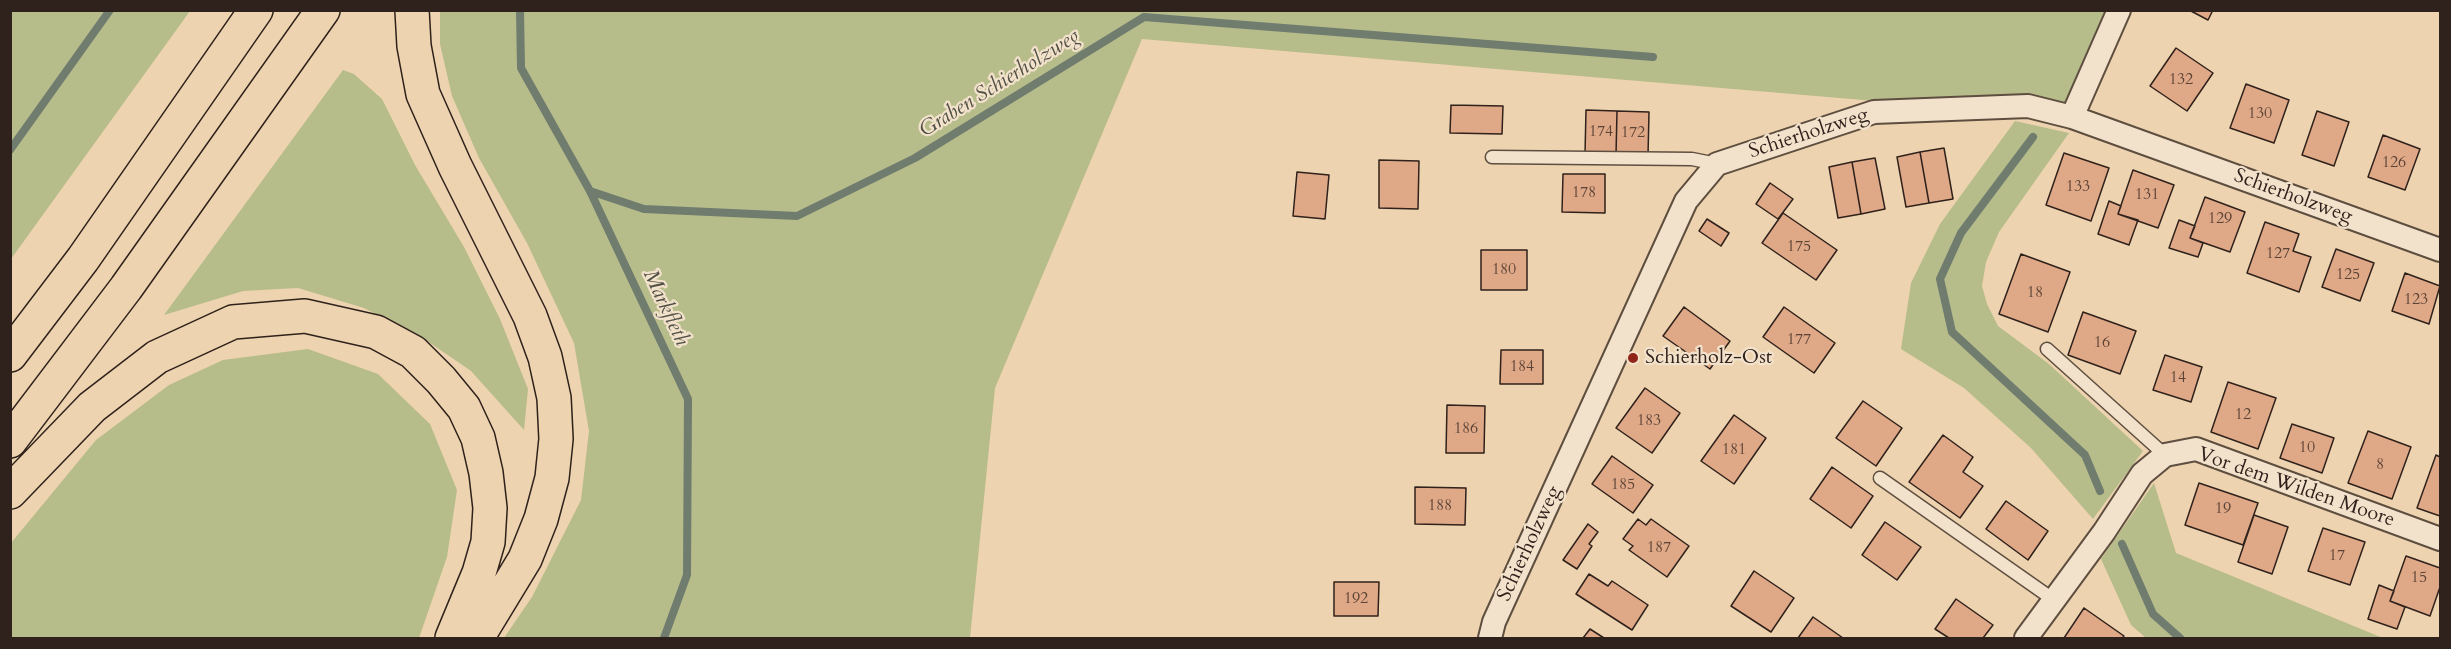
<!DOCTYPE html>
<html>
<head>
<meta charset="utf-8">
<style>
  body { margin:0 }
  #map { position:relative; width:2451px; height:649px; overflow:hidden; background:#edd3af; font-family:Cardo,serif }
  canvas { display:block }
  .frame { position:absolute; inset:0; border:12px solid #2f211b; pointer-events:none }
</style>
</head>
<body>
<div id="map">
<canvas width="2451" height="649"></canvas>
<div class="frame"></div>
</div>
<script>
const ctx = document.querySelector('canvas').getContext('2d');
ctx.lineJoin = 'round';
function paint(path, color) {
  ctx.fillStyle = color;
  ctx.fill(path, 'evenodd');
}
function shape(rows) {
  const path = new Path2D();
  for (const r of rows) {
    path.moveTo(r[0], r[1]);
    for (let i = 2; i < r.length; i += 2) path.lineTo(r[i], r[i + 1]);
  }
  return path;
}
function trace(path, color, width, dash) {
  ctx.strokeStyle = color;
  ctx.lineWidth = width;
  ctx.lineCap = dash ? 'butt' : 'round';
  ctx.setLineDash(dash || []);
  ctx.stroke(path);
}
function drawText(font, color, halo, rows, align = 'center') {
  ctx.font = font + ' Cardo,serif';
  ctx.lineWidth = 4.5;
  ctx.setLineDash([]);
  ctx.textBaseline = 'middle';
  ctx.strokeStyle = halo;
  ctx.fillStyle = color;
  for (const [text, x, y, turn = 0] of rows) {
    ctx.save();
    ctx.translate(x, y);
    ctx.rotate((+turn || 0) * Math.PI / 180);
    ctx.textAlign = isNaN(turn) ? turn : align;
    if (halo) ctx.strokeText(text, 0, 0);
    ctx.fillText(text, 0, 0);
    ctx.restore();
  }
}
paint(shape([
  [11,10,190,11,11,259,10,11],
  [440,11,2106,11,2065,108,1875,101,1142,39,995,388,970,638,504,638,532,597,581,500,589,431,574,343,527,243,479,158,452,96,440,44],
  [343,70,354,74,382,99,415,165,464,247,500,319,528,389,524,430,471,371,420,336,364,308,298,288,243,291,164,315],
  [2015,121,2069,133,1999,232,1986,262,1982,286,1987,304,1998,326,2049,364,2143,451,2093,519,2031,448,1964,388,1901,349,1911,283,1940,224],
  [308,349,378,374,430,424,457,490,447,557,419,638,11,638,11,543,96,440,169,385,223,360],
  [2154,483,2176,553,2383,638,2146,638,2131,625,2101,559]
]), '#b7bc8b');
trace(shape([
  [520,10,521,68,590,191,688,399,687,575,664,638],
  [2033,137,1961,233,1940,279,1952,332,2085,455,2100,491],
  [10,150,110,10],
  [590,191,644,209,797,216,915,158,1144,17,1653,57],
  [2122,544,2153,614,2180,638]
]), '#6f7c6e', 8);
const building = shape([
  [2189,10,2213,10,2208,20,2189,10],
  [2176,48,2213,73,2187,111,2150,86,2176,48],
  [2246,84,2289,100,2274,143,2230,128,2246,84],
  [1451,105,1503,106,1502,134,1450,133,1451,105],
  [1586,110,1617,111,1616,155,1585,154,1586,110],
  [1617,111,1649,112,1648,156,1616,155,1617,111],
  [2317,111,2349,122,2334,166,2302,155,2317,111],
  [2383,135,2420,149,2405,190,2368,177,2383,135],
  [1944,148,1953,199,1929,203,1920,152,1944,148],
  [1920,152,1929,203,1906,207,1897,157,1920,152],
  [2064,153,2109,168,2091,221,2046,205,2064,153],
  [1875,158,1885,209,1861,214,1852,162,1875,158],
  [1379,160,1419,161,1418,209,1379,208,1379,160],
  [1852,162,1861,214,1838,218,1829,167,1852,162],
  [2133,170,2174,185,2158,228,2118,214,2133,170],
  [1297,172,1329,175,1325,219,1293,216,1297,172],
  [1563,174,1605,174,1605,213,1562,212,1563,174],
  [1770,183,1793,199,1778,219,1756,204,1770,183],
  [2205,197,2245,212,2230,252,2190,238,2205,197],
  [2109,201,2121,206,2118,214,2138,220,2129,245,2098,234,2109,201],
  [1783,213,1837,250,1816,280,1762,243,1783,213],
  [1707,219,1729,233,1721,246,1699,231,1707,219],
  [2179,220,2195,226,2190,238,2203,243,2198,257,2169,248,2179,220],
  [2265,222,2299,234,2293,251,2311,257,2299,292,2247,273,2265,222],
  [2336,249,2374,263,2360,301,2322,287,2336,249],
  [1481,250,1527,250,1527,290,1481,290,1481,250],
  [2021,254,2070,272,2048,332,1999,314,2021,254],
  [2405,273,2440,286,2429,324,2392,311,2405,273],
  [1684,307,1730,341,1710,369,1663,336,1684,307],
  [1784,307,1835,343,1814,373,1763,337,1784,307],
  [2083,312,2136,331,2120,374,2068,355,2083,312],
  [1501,350,1543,350,1543,384,1500,384,1501,350],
  [2165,355,2202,367,2191,402,2153,390,2165,355],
  [2228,382,2276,398,2258,449,2211,432,2228,382],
  [1645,388,1680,413,1652,453,1616,428,1645,388],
  [1863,401,1902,428,1876,466,1836,438,1863,401],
  [1447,405,1485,406,1484,453,1446,453,1447,405],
  [1734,415,1766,438,1734,484,1701,461,1734,415],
  [2292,424,2334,438,2322,473,2280,458,2292,424],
  [2368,431,2411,447,2392,499,2348,483,2368,431],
  [1943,435,1973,457,1963,472,1983,486,1960,518,1909,482,1943,435],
  [2436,455,2440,457,2440,516,2417,508,2436,455],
  [1612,456,1653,485,1633,513,1592,484,1612,456],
  [1832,467,1873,496,1851,528,1810,499,1832,467],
  [2199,483,2258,503,2243,545,2185,525,2199,483],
  [1415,487,1466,488,1465,525,1415,524,1415,487],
  [2006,501,2048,531,2028,560,1986,529,2006,501],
  [2254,515,2288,527,2272,574,2238,562,2254,515],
  [1638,519,1646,525,1651,519,1689,546,1667,577,1629,550,1633,546,1623,539,1638,519],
  [1885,522,1921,547,1897,580,1862,555,1885,522],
  [1588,524,1598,532,1589,544,1592,546,1577,569,1563,560,1588,524],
  [2323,528,2365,542,2350,585,2308,571,2323,528],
  [2406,556,2440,568,2440,587,2430,616,2390,601,2406,556],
  [1754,571,1794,598,1771,632,1731,606,1754,571],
  [1589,574,1608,586,1612,581,1648,605,1632,630,1576,594,1589,574],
  [1334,582,1379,582,1378,616,1334,616,1334,582],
  [2379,585,2394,591,2390,601,2405,607,2397,629,2368,619,2379,585],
  [1956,599,1993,625,1983,638,1949,638,1935,629,1956,599],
  [2084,608,2124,636,2122,638,2064,638,2084,608],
  [1813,617,1843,638,1798,638,1813,617],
  [1590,629,1604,638,1583,638,1590,629]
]);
paint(building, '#dfa887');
trace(building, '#2f211b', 1.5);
const lane = shape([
  [1492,157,1692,159,1717,164],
  [2047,349,2165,455],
  [1880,478,2054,600]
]);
const street = shape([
  [2072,117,2119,10],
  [1490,638,1494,622,1686,201,1717,164,1874,112,2028,106,2072,117,2440,250],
  [2026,638,2104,532,2142,474,2165,455,2196,449,2440,539]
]);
const highway = shape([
  [412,10,414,46,423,94,455,166,530,316,545,357,554,398,556,439,552,478,541,519,525,559,477,638],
  [10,355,83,259,256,10],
  [10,441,126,288,323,10],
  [10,492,92,407,157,357,233,322,305,316,376,332,413,352,441,380,464,408,478,438,486,473,490,508,488,542,479,573,452,638]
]);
trace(lane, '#5e4e40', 15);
trace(street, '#5e4e40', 26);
trace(highway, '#2f211b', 36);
trace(lane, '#f3e2cb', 12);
trace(street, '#f3e2cb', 22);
trace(highway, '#edd3af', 33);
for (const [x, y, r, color] of [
  [1633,358,6,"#8f2418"]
]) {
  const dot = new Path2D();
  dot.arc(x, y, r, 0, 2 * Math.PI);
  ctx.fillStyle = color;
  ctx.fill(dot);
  trace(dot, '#f3e2cb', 2);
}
drawText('16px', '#5b4336', null, [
  ["132",2181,80],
  ["130",2260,114],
  ["174",1601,132],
  ["172",1633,133],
  ["126",2394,163],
  ["133",2078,187],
  ["178",1584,193],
  ["131",2147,195],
  ["129",2220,219],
  ["175",1799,247],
  ["127",2278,254],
  ["180",1504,270],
  ["125",2348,275],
  ["18",2035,293],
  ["123",2416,300],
  ["177",1799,340],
  ["16",2102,343],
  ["184",1522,367],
  ["14",2178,378],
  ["12",2243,415],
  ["183",1649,421],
  ["186",1466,429],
  ["10",2307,448],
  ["181",1734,450],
  ["8",2380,465],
  ["185",1623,485],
  ["188",1440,506],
  ["19",2223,509],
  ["187",1659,548],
  ["17",2337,556],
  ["15",2419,578],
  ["192",1356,599]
]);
drawText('20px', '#2f211b', '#f3e2cb', [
  ["Schierholzweg",1809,134,-18],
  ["Schierholzweg",2293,197,20],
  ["Vor dem Wilden Moore",2296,488,19],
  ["Schierholzweg",1530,544,-65]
]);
drawText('20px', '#2f211b', '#f3e2cb', [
  ["Schierholz-Ost",1645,358]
], 'left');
drawText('italic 21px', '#4f4f44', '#f3e2cb', [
  ["Graben Schierholzweg",1000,84,-32],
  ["Markfleth",665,308,65]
]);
</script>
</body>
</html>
